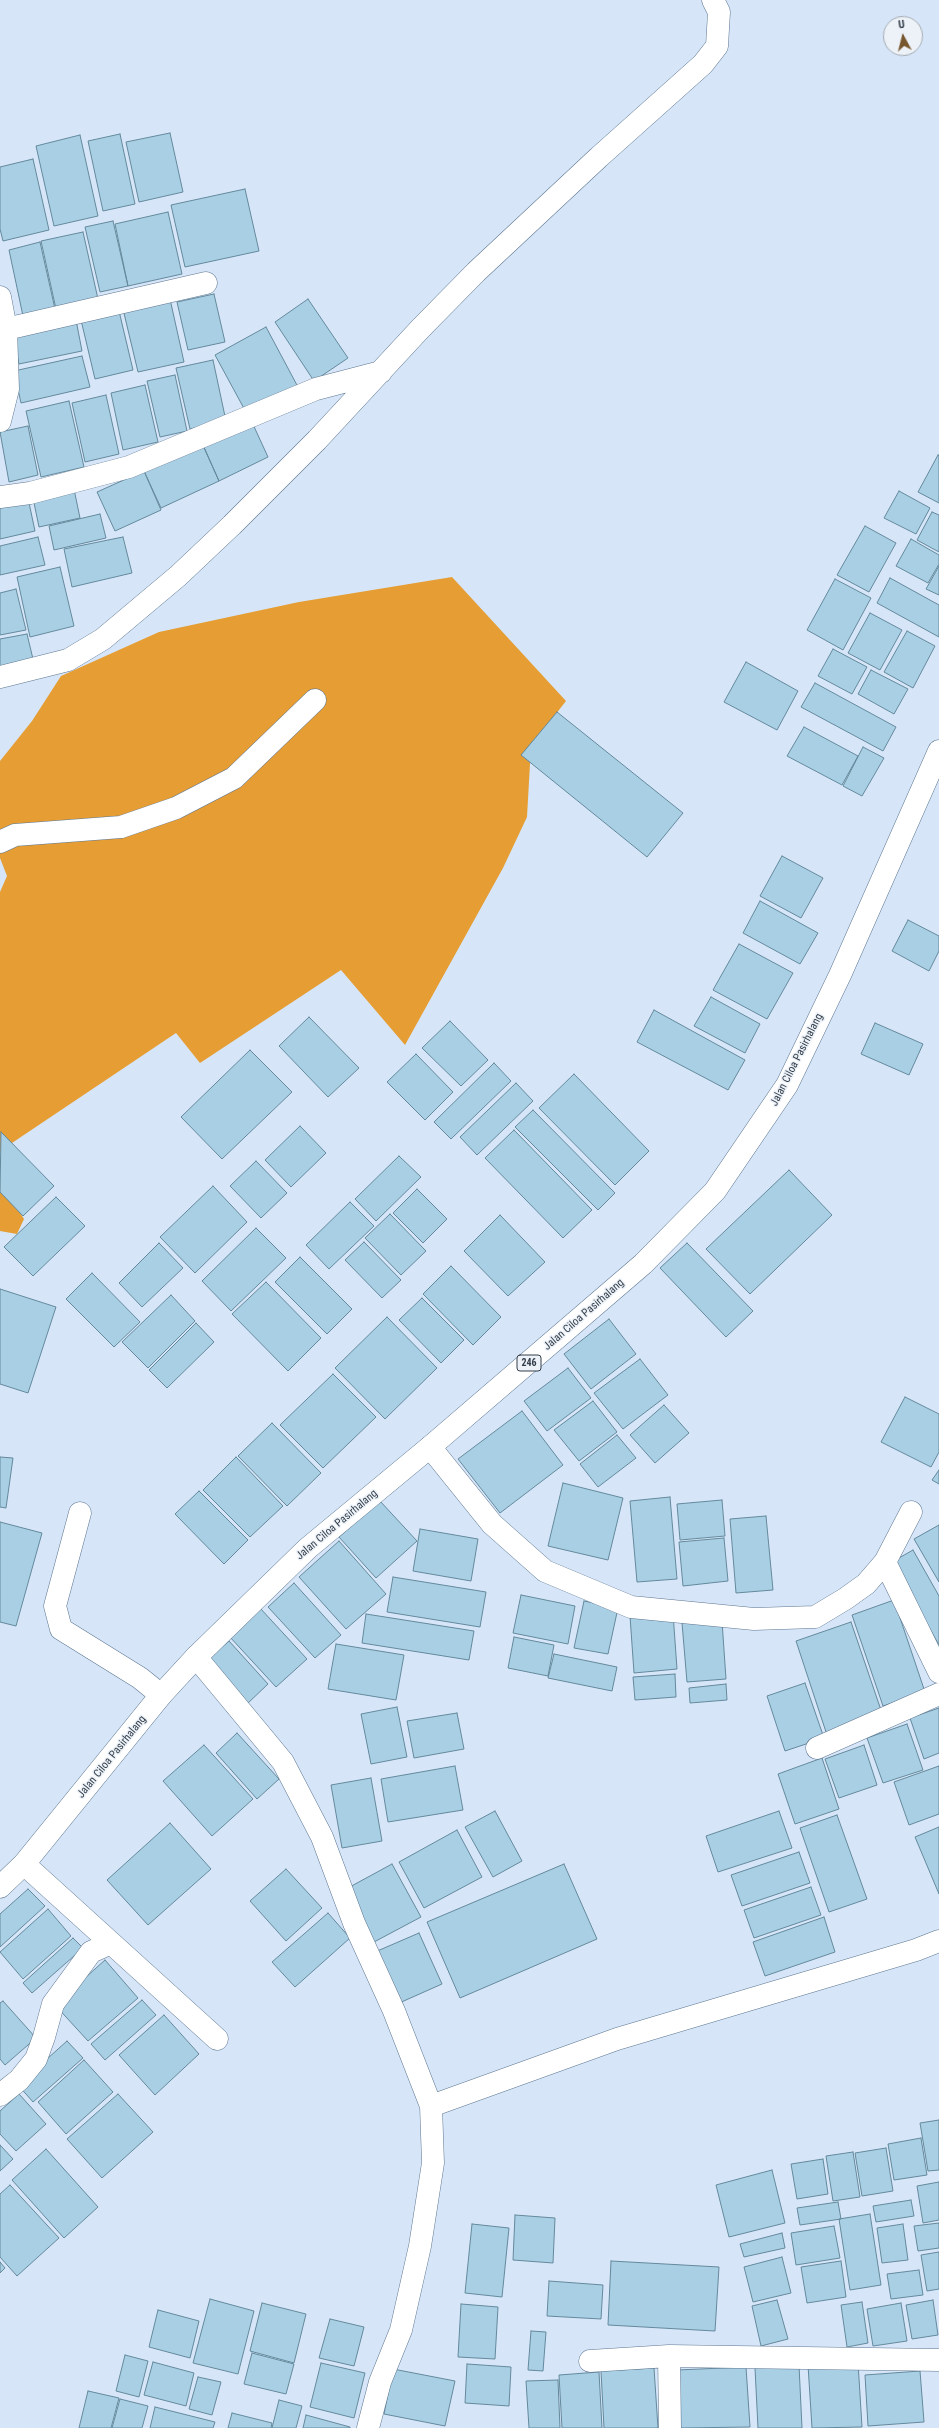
<!DOCTYPE html>
<html>
<head>
<meta charset="utf-8">
<style>
  body { margin:0 }
  #map { position:relative; width:939px; height:2428px; overflow:hidden; background:#d6e6f8; font-family:"Roboto Condensed",sans-serif }
  canvas { display:block }
  .north { position:absolute; left:883px; top:16px; width:40px; height:40px; box-sizing:border-box; background:#edf2f8; border:1px solid #a3aab2; border-radius:50%; rotate:353deg; font-size:11px; font-weight:700; line-height:16px; text-align:center; color:#333e4a }
  .north::after { content:''; display:block; margin:auto; width:14px; height:18px; background:#77572d; clip-path:polygon(50% 0,100% 100%,50% 72%,0 100%) }
</style>
</head>
<body>
<div id="map">
<canvas width="939" height="2428"></canvas>
<div class="north">U</div>
</div>
<script>
const ctx = document.querySelector('canvas').getContext('2d');
ctx.lineJoin = 'round';
function paint(path, color) {
  ctx.fillStyle = color;
  ctx.fill(path, 'evenodd');
}
function shape(rows) {
  const path = new Path2D();
  for (const r of rows) {
    path.moveTo(r[0], r[1]);
    for (let i = 2; i < r.length; i += 2) path.lineTo(r[i], r[i + 1]);
  }
  return path;
}
function trace(path, color, width, dash) {
  ctx.strokeStyle = color;
  ctx.lineWidth = width;
  ctx.lineCap = dash ? 'butt' : 'round';
  ctx.setLineDash(dash || []);
  ctx.stroke(path);
}
function drawText(font, color, halo, rows, align = 'center') {
  ctx.font = font + ' "Roboto Condensed",sans-serif';
  ctx.lineWidth = 3;
  ctx.setLineDash([]);
  ctx.textBaseline = 'middle';
  ctx.strokeStyle = halo;
  ctx.fillStyle = color;
  for (const [text, x, y, turn = 0] of rows) {
    ctx.save();
    ctx.translate(x, y);
    ctx.rotate((+turn || 0) * Math.PI / 180);
    ctx.textAlign = isNaN(turn) ? turn : align;
    if (halo) ctx.strokeText(text, 0, 0);
    ctx.fillText(text, 0, 0);
    ctx.restore();
  }
}
paint(shape([
  [452,577,566,701,531,746,527,817,503,868,405,1045,341,970,200,1063,176,1033,0,1151,0,892,7,876,0,858,0,761,32,721,61,676,159,632,299,602],
  [0,1183,24,1219,17,1234,0,1231]
]), '#e59d34');
const building = shape([
  [170,133,183,192,139,202,126,142,170,133],
  [120,134,135,204,103,211,88,141,120,134],
  [80,135,98,216,54,226,36,146,80,135],
  [33,159,49,230,3,241,0,229,0,167,33,159],
  [245,189,259,251,185,267,171,205,245,189],
  [168,212,182,274,128,286,115,224,168,212],
  [113,221,128,286,100,292,85,227,113,221],
  [83,232,98,299,56,309,41,241,83,232],
  [40,242,55,309,23,316,9,250,40,242],
  [214,294,225,342,188,350,177,302,214,294],
  [170,299,184,362,138,372,123,309,170,299],
  [308,299,348,358,314,381,275,322,308,299],
  [119,311,133,370,95,379,81,320,119,311],
  [76,320,82,351,19,364,12,335,76,320],
  [266,327,298,387,247,414,215,355,266,327],
  [82,356,90,387,21,403,14,371,82,356],
  [213,360,226,421,190,429,176,368,213,360],
  [175,375,187,431,160,437,147,381,175,375],
  [145,385,158,442,123,450,111,393,145,385],
  [106,395,119,454,85,462,72,403,106,395],
  [69,401,84,467,41,477,26,411,69,401],
  [251,420,268,457,219,481,202,443,251,420],
  [28,426,38,475,9,482,0,432,28,426],
  [202,443,219,481,161,508,144,471,202,443],
  [938,455,939,455,939,503,918,492,938,455],
  [144,471,161,510,115,531,97,492,144,471],
  [74,489,80,518,39,527,33,498,74,489],
  [899,491,930,508,916,534,884,518,899,491],
  [28,498,35,531,0,539,0,505,28,498],
  [932,512,939,515,939,552,917,540,932,512],
  [100,514,106,538,54,550,49,526,100,514],
  [865,526,896,543,869,592,837,575,865,526],
  [38,537,45,565,0,575,0,546,38,537],
  [123,537,132,573,72,587,64,549,123,537],
  [911,539,939,555,939,564,928,583,896,566,911,539],
  [939,566,939,595,926,589,939,566],
  [60,567,74,626,30,637,17,577,60,567],
  [890,578,939,605,939,637,877,603,890,578],
  [835,579,871,598,843,650,807,630,835,579],
  [16,589,26,630,0,635,0,593,16,589],
  [870,613,902,630,880,670,848,653,870,613],
  [907,631,935,646,913,688,884,672,907,631],
  [27,634,33,659,0,667,0,639,27,634],
  [833,649,867,667,852,694,818,676,833,649],
  [746,662,798,691,777,730,724,702,746,662],
  [871,670,908,689,894,714,858,694,871,670],
  [815,683,896,727,883,751,801,707,815,683],
  [557,712,683,813,647,857,521,755,557,712],
  [804,727,858,756,842,785,787,756,804,727],
  [863,747,884,758,862,796,843,786,863,747],
  [782,856,823,878,801,918,760,896,782,856],
  [760,901,818,933,800,964,743,933,760,901],
  [908,920,939,936,939,951,929,971,892,951,908,920],
  [739,944,793,973,767,1019,713,990,739,944],
  [711,997,760,1024,745,1053,694,1026,711,997],
  [654,1010,745,1060,728,1090,637,1042,654,1010],
  [309,1017,359,1068,328,1097,279,1046,309,1017],
  [450,1021,488,1060,461,1086,422,1048,450,1021],
  [875,1023,923,1044,909,1075,861,1054,875,1023],
  [250,1050,292,1092,222,1159,181,1117,250,1050],
  [416,1054,453,1092,425,1120,387,1082,416,1054],
  [494,1063,511,1081,451,1139,434,1122,494,1063],
  [574,1074,649,1151,615,1185,539,1108,574,1074],
  [516,1083,533,1101,477,1155,460,1137,516,1083],
  [533,1110,615,1193,598,1210,515,1127,533,1110],
  [300,1126,326,1153,291,1187,265,1160,300,1126],
  [514,1130,592,1210,563,1238,485,1158,514,1130],
  [1,1132,54,1186,23,1216,0,1192,1,1132],
  [399,1156,421,1177,376,1221,355,1199,399,1156],
  [256,1161,287,1193,261,1218,230,1186,256,1161],
  [789,1170,832,1215,750,1294,706,1249,789,1170],
  [213,1186,247,1222,195,1273,160,1237,213,1186],
  [417,1189,447,1219,423,1243,393,1213,417,1189],
  [56,1197,85,1226,33,1276,4,1247,56,1197],
  [350,1202,374,1226,329,1269,306,1245,350,1202],
  [390,1214,426,1251,401,1275,365,1238,390,1214],
  [500,1215,545,1262,508,1296,464,1251,500,1215],
  [256,1228,286,1258,231,1311,202,1281,256,1228],
  [364,1242,401,1280,382,1298,345,1260,364,1242],
  [159,1243,183,1268,142,1307,119,1283,159,1243],
  [687,1243,753,1311,726,1337,660,1268,687,1243],
  [300,1257,352,1309,327,1334,275,1282,300,1257],
  [451,1266,501,1317,473,1345,423,1294,451,1266],
  [92,1273,140,1322,114,1347,66,1299,92,1273],
  [266,1282,321,1338,288,1371,232,1314,266,1282],
  [0,1289,56,1307,28,1393,0,1384,0,1289],
  [171,1295,195,1321,148,1368,122,1342,171,1295],
  [422,1298,464,1340,441,1363,399,1320,422,1298],
  [387,1317,437,1368,385,1419,335,1368,387,1317],
  [609,1319,636,1354,591,1389,564,1354,609,1319],
  [196,1323,214,1342,167,1388,149,1370,196,1323],
  [640,1359,668,1395,623,1429,594,1393,640,1359],
  [568,1368,591,1398,547,1431,524,1401,568,1368],
  [333,1374,376,1417,323,1468,280,1425,333,1374],
  [905,1397,939,1414,939,1452,931,1467,881,1442,905,1397],
  [593,1401,617,1432,579,1461,554,1430,593,1401],
  [664,1405,689,1433,655,1463,630,1435,664,1405],
  [522,1411,563,1465,500,1513,458,1459,522,1411],
  [272,1423,321,1473,287,1506,238,1456,272,1423],
  [617,1435,636,1458,598,1487,580,1464,617,1435],
  [0,1457,13,1458,6,1508,0,1507,0,1457],
  [236,1457,283,1506,250,1537,203,1490,236,1457],
  [939,1470,939,1484,932,1480,939,1470],
  [563,1483,623,1498,608,1560,548,1546,563,1483],
  [199,1491,248,1540,224,1564,175,1514,199,1491],
  [670,1497,677,1579,637,1582,630,1501,670,1497],
  [722,1500,725,1536,680,1540,677,1504,722,1500],
  [380,1501,417,1541,376,1578,339,1537,380,1501],
  [766,1516,773,1590,736,1593,730,1519,766,1516],
  [0,1522,42,1533,16,1626,0,1622,0,1522],
  [939,1525,939,1582,914,1539,939,1525],
  [420,1529,478,1539,471,1581,413,1571,420,1529],
  [724,1538,728,1581,683,1586,679,1542,724,1538],
  [339,1541,386,1594,346,1629,299,1577,339,1541],
  [913,1550,939,1596,939,1645,892,1562,913,1550],
  [393,1577,486,1592,480,1627,387,1612,393,1577],
  [294,1583,341,1635,315,1658,268,1607,294,1583],
  [521,1595,575,1606,568,1644,513,1633,521,1595],
  [894,1600,925,1692,883,1706,852,1615,894,1600],
  [584,1601,618,1608,608,1654,574,1648,584,1601],
  [260,1608,307,1659,276,1687,229,1636,260,1608],
  [673,1613,677,1669,634,1673,630,1616,673,1613],
  [366,1614,474,1631,469,1660,362,1643,366,1614],
  [722,1621,726,1679,687,1682,682,1623,722,1621],
  [851,1622,883,1716,827,1735,796,1641,851,1622],
  [514,1637,554,1645,548,1676,508,1668,514,1637],
  [229,1641,268,1684,247,1704,207,1660,229,1641],
  [336,1644,404,1655,396,1700,328,1689,336,1644],
  [554,1654,617,1667,612,1691,548,1678,554,1654],
  [675,1674,676,1697,635,1700,633,1677,675,1674],
  [805,1683,824,1738,785,1751,767,1696,805,1683],
  [726,1684,727,1700,690,1703,689,1688,726,1684],
  [397,1707,407,1757,371,1764,361,1714,397,1707],
  [939,1708,939,1753,924,1759,910,1718,939,1708],
  [457,1713,464,1749,414,1758,407,1721,457,1713],
  [907,1724,923,1770,883,1783,867,1738,907,1724],
  [237,1733,279,1779,257,1799,216,1753,237,1733],
  [204,1745,253,1799,212,1836,163,1781,204,1745],
  [864,1745,877,1785,839,1798,825,1759,864,1745],
  [822,1758,839,1809,795,1824,778,1774,822,1758],
  [455,1766,463,1810,388,1822,381,1779,455,1766],
  [939,1766,939,1814,909,1825,894,1782,939,1766],
  [371,1778,382,1841,342,1848,331,1785,371,1778],
  [495,1811,522,1861,493,1877,465,1827,495,1811],
  [779,1811,792,1848,718,1872,706,1836,779,1811],
  [837,1815,867,1899,829,1912,800,1828,837,1815],
  [170,1823,211,1869,148,1925,107,1880,170,1823],
  [939,1827,939,1894,915,1837,939,1827],
  [457,1830,482,1877,424,1908,399,1862,457,1830],
  [799,1852,810,1883,742,1906,731,1875,799,1852],
  [392,1864,421,1917,374,1942,346,1889,392,1864],
  [564,1864,597,1939,460,1998,427,1922,564,1864],
  [286,1869,322,1908,286,1941,250,1901,286,1869],
  [811,1887,821,1915,754,1938,744,1910,811,1887],
  [28,1889,45,1906,0,1947,0,1914,28,1889],
  [48,1909,71,1936,23,1979,0,1952,48,1909],
  [328,1913,350,1938,295,1987,272,1962,328,1913],
  [824,1917,835,1952,765,1976,753,1942,824,1917],
  [419,1933,442,1984,397,2004,375,1952,419,1933],
  [73,1938,83,1948,32,1993,23,1983,73,1938],
  [105,1960,138,1998,88,2041,55,2005,105,1960],
  [142,2000,156,2015,105,2060,91,2044,142,2000],
  [3,2001,36,2038,5,2065,0,2059,0,2003,3,2001],
  [164,2015,199,2054,155,2095,119,2055,164,2015],
  [67,2041,83,2058,33,2102,18,2085,67,2041],
  [84,2060,113,2092,66,2134,38,2102,84,2060],
  [19,2094,46,2124,16,2151,0,2134,0,2111,19,2094],
  [118,2094,153,2132,102,2178,67,2139,118,2094],
  [939,2120,939,2170,928,2171,920,2123,939,2120],
  [921,2138,927,2175,894,2180,888,2144,921,2138],
  [0,2145,13,2159,0,2171,0,2145],
  [886,2148,893,2191,862,2196,855,2153,886,2148],
  [46,2149,98,2207,64,2238,12,2180,46,2149],
  [853,2152,860,2197,833,2201,826,2156,853,2152],
  [823,2159,828,2194,797,2199,791,2164,823,2159],
  [772,2170,785,2223,729,2237,716,2185,772,2170],
  [939,2182,939,2220,923,2223,917,2186,939,2182],
  [10,2185,59,2238,17,2276,0,2257,0,2194,10,2185],
  [911,2200,914,2216,876,2222,873,2206,911,2200],
  [838,2202,841,2219,800,2225,797,2208,838,2202],
  [870,2214,881,2285,850,2290,839,2219,870,2214],
  [515,2215,555,2218,553,2263,513,2260,515,2215],
  [939,2223,939,2248,918,2251,914,2226,939,2223],
  [472,2224,509,2228,502,2297,465,2293,472,2224],
  [903,2224,908,2260,882,2263,877,2228,903,2224],
  [834,2226,840,2258,796,2265,791,2233,834,2226],
  [782,2233,785,2248,744,2257,740,2244,782,2233],
  [939,2252,939,2289,927,2291,921,2255,939,2252],
  [782,2257,791,2293,753,2302,744,2267,782,2257],
  [611,2261,719,2267,715,2331,608,2325,611,2261],
  [841,2261,846,2297,807,2303,801,2267,841,2261],
  [0,2262,5,2268,0,2273,0,2262],
  [919,2270,923,2295,891,2299,887,2274,919,2270],
  [549,2281,603,2285,601,2319,547,2316,549,2281],
  [210,2299,254,2311,238,2374,193,2363,210,2299],
  [777,2300,788,2339,761,2346,752,2306,777,2300],
  [933,2300,938,2335,912,2339,906,2305,933,2300],
  [862,2302,868,2343,847,2347,841,2305,862,2302],
  [262,2303,306,2314,294,2363,250,2351,262,2303],
  [901,2303,907,2341,873,2346,867,2309,901,2303],
  [461,2304,498,2307,495,2359,458,2357,461,2304],
  [158,2310,199,2321,190,2358,149,2347,158,2310],
  [330,2319,364,2327,354,2366,319,2358,330,2319],
  [531,2331,546,2332,543,2371,528,2370,531,2331],
  [252,2353,294,2364,286,2394,244,2384,252,2353],
  [125,2355,148,2361,139,2397,116,2391,125,2355],
  [153,2362,194,2373,186,2406,144,2395,153,2362],
  [858,2362,862,2427,812,2428,808,2365,858,2362],
  [321,2363,365,2373,354,2418,310,2407,321,2363],
  [467,2364,511,2367,509,2406,465,2403,467,2364],
  [799,2365,802,2428,758,2428,755,2368,799,2365],
  [746,2367,750,2427,680,2428,677,2370,746,2367],
  [654,2368,658,2428,604,2428,601,2371,654,2368],
  [393,2369,455,2381,445,2426,384,2414,393,2369],
  [920,2371,924,2422,868,2426,865,2375,920,2371],
  [599,2372,602,2428,562,2428,559,2375,599,2372],
  [198,2377,221,2382,212,2415,189,2409,198,2377],
  [558,2380,560,2428,529,2428,526,2381,558,2380],
  [88,2391,119,2398,111,2428,79,2428,88,2391],
  [120,2399,148,2406,142,2428,112,2428,120,2399],
  [279,2400,302,2406,296,2428,272,2428,279,2400],
  [155,2407,215,2422,213,2428,150,2428,155,2407],
  [232,2413,272,2423,271,2428,228,2428,232,2413],
  [306,2415,350,2427,350,2428,303,2428,306,2415]
]);
paint(building, '#a9cfe4');
trace(building, '#64899c', 1);
const street = shape([
  [0,297,6,329,8,389,0,421],
  [6,329,206,283],
  [0,497,30,493,129,467,316,389,381,372],
  [0,677,68,660,103,639,178,576,232,525,317,440,420,329,476,272,599,157,703,64,717,46,719,12,713,0],
  [0,842,15,835,121,827,176,808,234,778,315,700],
  [430,1447,492,1524,545,1571,631,1607,754,1619,815,1617,845,1599,866,1584,885,1562,911,1512],
  [80,1513,55,1606,61,1629,140,1678,161,1695],
  [885,1562,939,1672],
  [196,1657,283,1762,322,1837,354,1923,394,2011,431,2106,433,2163,420,2246,401,2330,380,2382,368,2428],
  [817,1748,939,1694],
  [24,1864,217,2039],
  [0,2095,19,2080,36,2059,44,2037,53,2004,91,1952,111,1943],
  [431,2106,617,2039,916,1950,939,1941],
  [669,2356,670,2428],
  [590,2361,669,2356,939,2360]
]);
const primary = shape([
  [0,1887,24,1864,161,1695,196,1657,308,1548,430,1447,643,1264,715,1191,787,1085,840,975,939,751]
]);
trace(street, '#5e7691', 23);
trace(primary, '#5e7691', 23);
trace(street, '#fff', 22);
trace(primary, '#fff', 22);
for (const [x, y, w] of [
  [529,1363,24]
]) {
  const box = new Path2D();
  box.roundRect(x - w / 2, y - 8, w, 16, 3);
  ctx.fillStyle = '#edf2f8';
  ctx.fill(box);
  trace(box, '#333e4a', 1);
}
drawText('bold 10px', '#333e4a', null, [
  ["246",529,1363]
]);
drawText('11px', '#333e4a', '#edf2f8', [
  ["Jalan Ciloa Pasirhalang",797,1060,-63],
  ["Jalan Ciloa Pasirhalang",584,1315,-41],
  ["Jalan Ciloa Pasirhalang",337,1525,-40],
  ["Jalan Ciloa Pasirhalang",112,1757,-51]
]);
</script>
</body>
</html>
